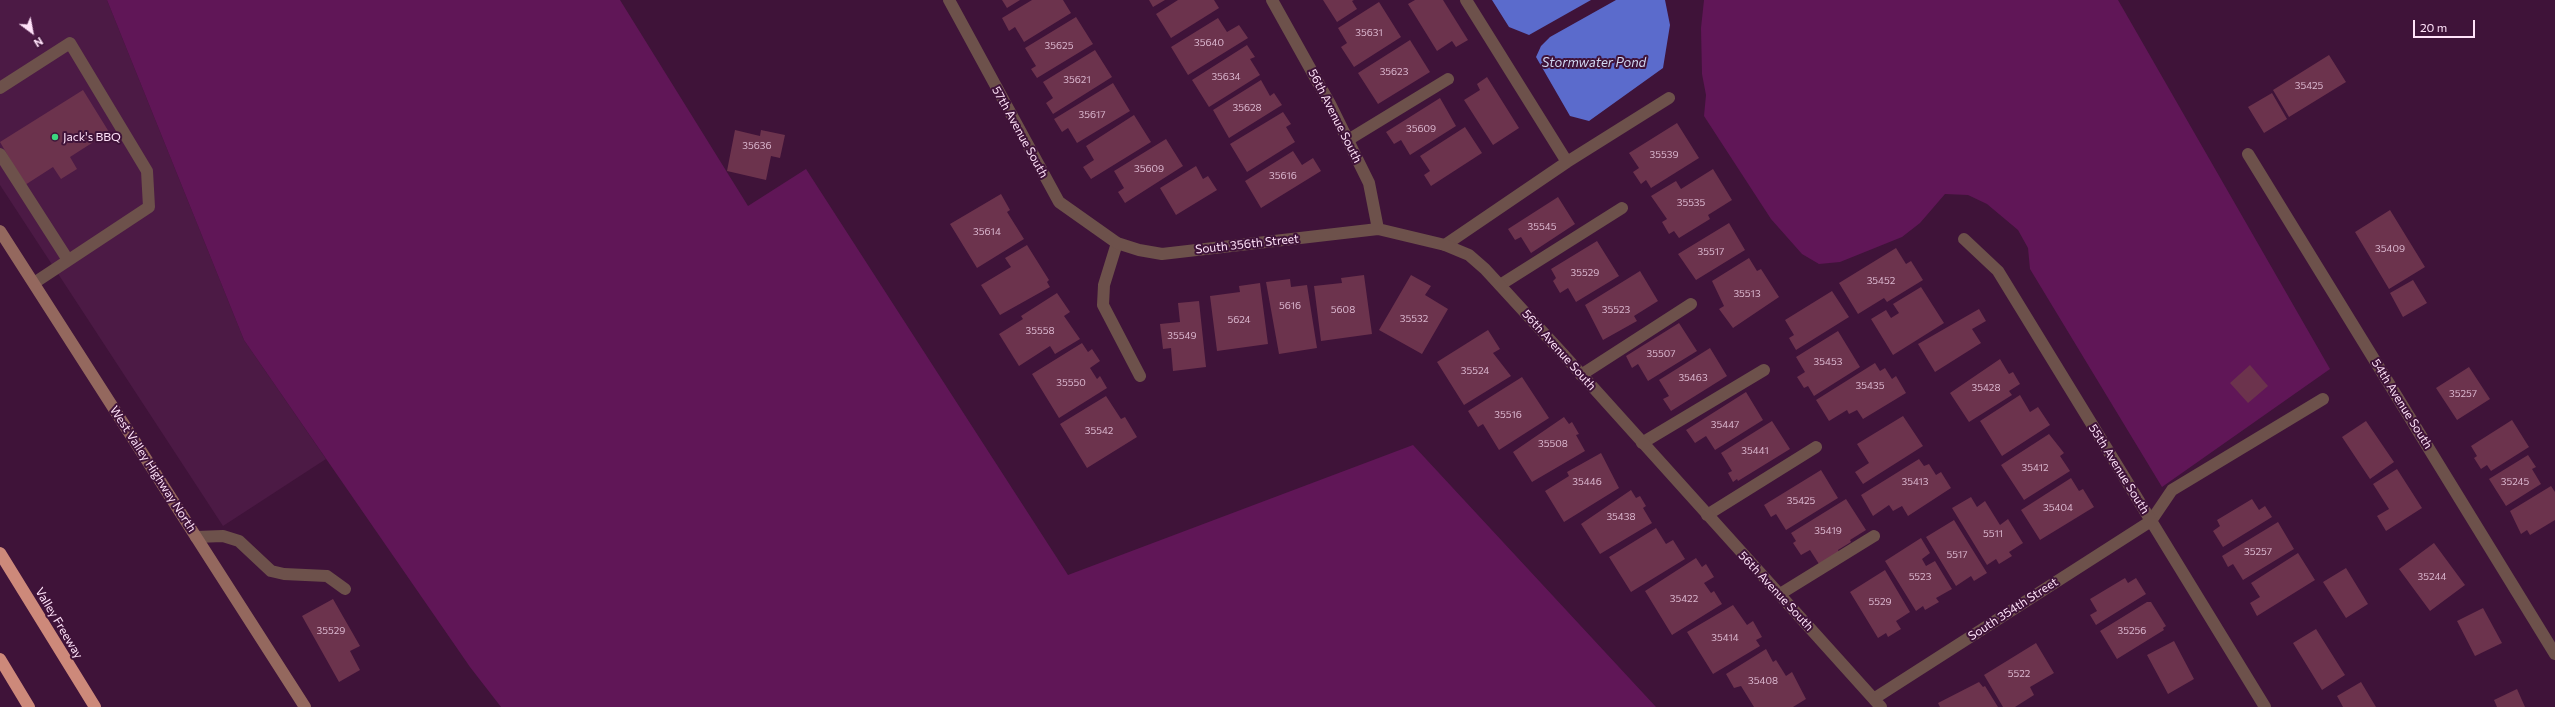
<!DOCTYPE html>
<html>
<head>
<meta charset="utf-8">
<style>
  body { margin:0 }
  #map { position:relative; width:2555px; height:707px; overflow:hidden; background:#3f1339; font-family:Commissioner,sans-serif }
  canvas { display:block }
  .north { position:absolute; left:12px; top:12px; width:40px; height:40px; -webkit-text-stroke:3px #3f1339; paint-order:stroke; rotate:148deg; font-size:11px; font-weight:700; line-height:16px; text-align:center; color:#ffe2f9 }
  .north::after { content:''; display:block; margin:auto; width:14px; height:18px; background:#ffe2f9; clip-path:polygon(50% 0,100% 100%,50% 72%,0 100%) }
  .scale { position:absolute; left:2413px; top:20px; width:62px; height:18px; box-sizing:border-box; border:2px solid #ffe2f9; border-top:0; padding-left:5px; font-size:12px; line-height:14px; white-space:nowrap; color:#ffe2f9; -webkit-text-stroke:3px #3f1339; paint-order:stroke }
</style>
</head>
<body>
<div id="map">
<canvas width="2555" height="707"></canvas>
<div class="north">N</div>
<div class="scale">20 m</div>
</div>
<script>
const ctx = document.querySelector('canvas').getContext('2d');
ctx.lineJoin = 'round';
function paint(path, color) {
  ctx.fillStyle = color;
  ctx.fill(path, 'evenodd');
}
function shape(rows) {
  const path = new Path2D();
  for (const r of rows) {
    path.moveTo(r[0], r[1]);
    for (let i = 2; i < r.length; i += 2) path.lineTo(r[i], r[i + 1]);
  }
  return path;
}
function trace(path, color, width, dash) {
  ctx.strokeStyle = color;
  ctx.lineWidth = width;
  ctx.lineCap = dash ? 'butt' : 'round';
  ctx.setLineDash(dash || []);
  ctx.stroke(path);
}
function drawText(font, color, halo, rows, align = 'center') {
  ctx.font = font + ' Commissioner,sans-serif';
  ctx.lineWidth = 4;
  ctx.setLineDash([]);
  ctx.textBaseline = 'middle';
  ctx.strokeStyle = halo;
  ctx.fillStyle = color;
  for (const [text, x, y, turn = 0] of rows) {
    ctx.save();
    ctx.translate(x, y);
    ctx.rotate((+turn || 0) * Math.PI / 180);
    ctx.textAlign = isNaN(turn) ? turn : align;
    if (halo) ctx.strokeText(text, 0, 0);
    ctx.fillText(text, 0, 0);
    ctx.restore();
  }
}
paint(shape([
  [0,0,107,0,244,340,326,459,223,526,0,185]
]), '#4c1a45');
paint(shape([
  [107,0,620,0,748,206,806,169,1068,575,1413,445,1656,707,501,707,470,667,244,340],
  [1704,0,2118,0,2330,369,2162,487,2030,269,2028,248,2018,230,1987,204,1968,195,1945,194,1920,223,1902,237,1840,262,1819,264,1802,254,1771,219,1704,116,1706,95,1702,74,1701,28]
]), '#601657');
paint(shape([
  [1492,0,1591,0,1529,35,1509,27],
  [1616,0,1665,0,1670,25,1663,68,1589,121,1570,116,1536,57,1541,46,1550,37]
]), '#5b6bcc');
paint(shape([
  [1002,0,1020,0,1007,8],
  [1032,0,1063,0,1071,13,1024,42,1015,27,1009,31,1002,18],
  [1149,0,1165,0,1153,7],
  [1178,0,1214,0,1219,8,1171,38,1156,14],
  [1323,0,1354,0,1352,1,1357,9,1337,22],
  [1415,0,1443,0,1468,40,1456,47,1452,41,1437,51,1408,4],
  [1379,2,1401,37,1354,67,1341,47,1347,43,1338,28],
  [1076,17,1093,44,1037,78,1031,69,1036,66,1025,48],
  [1218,18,1227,32,1239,25,1248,38,1188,75,1171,47],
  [1410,40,1430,72,1378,104,1358,73],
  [1247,45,1255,57,1250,59,1260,75,1209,107,1192,80],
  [1095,50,1112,77,1053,114,1046,103,1053,98,1043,82],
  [2329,55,2346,82,2289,117,2273,90],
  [1487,77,1519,128,1493,145,1464,100,1480,90,1477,84],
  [1261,80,1270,96,1274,93,1282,105,1229,138,1213,110],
  [1113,83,1130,111,1077,143,1068,128,1062,132,1054,119],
  [83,90,109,132,70,157,77,169,61,179,53,167,25,185,0,142],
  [2272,93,2287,119,2264,133,2248,107],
  [1440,98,1456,126,1410,155,1401,140,1394,144,1386,132],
  [1283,112,1291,124,1286,127,1295,142,1247,172,1230,144],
  [1134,115,1151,142,1091,179,1083,167,1094,160,1086,146],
  [1677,123,1699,158,1651,188,1646,180,1641,184,1633,172,1639,168,1629,153],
  [1465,127,1482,153,1431,186,1424,175,1430,171,1420,156],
  [735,130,760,136,761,130,785,135,780,158,771,156,766,180,727,171],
  [1166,139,1183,166,1125,203,1118,192,1124,188,1114,171],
  [1293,151,1302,165,1313,158,1321,171,1261,208,1245,181],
  [1196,166,1203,179,1208,176,1217,190,1176,215,1160,188],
  [1713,169,1732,200,1708,215,1710,219,1679,238,1674,231,1669,234,1662,222,1667,219,1651,196,1676,181,1681,189],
  [1001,194,1010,210,1007,212,1024,239,977,268,950,224],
  [1558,197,1575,224,1531,253,1521,237,1515,240,1508,229],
  [2390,210,2425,267,2389,289,2355,232],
  [1729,223,1745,250,1696,280,1678,254],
  [1597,241,1619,276,1576,302,1568,288,1560,293,1553,281,1556,278,1551,269],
  [1027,245,1049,280,1047,282,1050,287,1000,315,981,285,1011,267,1005,258],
  [1896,248,1906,264,1911,261,1923,280,1887,302,1884,298,1858,314,1839,283],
  [1749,258,1757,271,1761,269,1779,297,1733,328,1719,309,1724,306,1712,281],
  [1640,271,1658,301,1634,316,1637,321,1603,340,1585,305],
  [1364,275,1372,334,1321,341,1314,286,1342,283,1341,278],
  [1411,275,1431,286,1425,295,1448,309,1422,354,1379,330],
  [1290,279,1291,287,1307,285,1317,348,1279,354,1266,282],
  [2413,280,2427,303,2403,317,2390,293],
  [1260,283,1268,344,1217,351,1210,296,1240,292,1239,286],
  [1921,287,1944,323,1893,355,1871,319,1886,310,1891,318,1899,313,1893,304],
  [1832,291,1849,317,1796,350,1789,338,1794,335,1785,320],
  [1057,293,1070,312,1064,316,1080,339,1055,354,1050,346,1019,366,999,334,1023,319,1021,316],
  [1199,301,1206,367,1173,371,1171,348,1163,349,1160,324,1180,322,1178,303],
  [1979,309,1986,321,1972,329,1981,343,1935,372,1918,344],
  [1679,323,1697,351,1648,381,1638,364,1632,368,1626,356],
  [1488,330,1500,349,1493,353,1511,376,1464,405,1437,362],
  [1838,331,1860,367,1814,396,1808,386,1804,388,1797,377,1805,372,1796,357],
  [1082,343,1088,352,1092,349,1100,361,1090,368,1097,379,1100,376,1107,388,1059,418,1032,374],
  [1710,348,1727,376,1671,411,1663,399,1669,396,1659,380],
  [2000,359,2009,374,2013,372,2020,384,2009,391,2012,395,1969,422,1950,393],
  [1875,363,1880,371,1885,368,1892,379,1896,376,1906,393,1863,419,1857,410,1849,414,1847,410,1829,421,1816,400],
  [2250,365,2268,386,2248,403,2230,383],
  [2469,367,2490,399,2457,420,2436,388],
  [1522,377,1549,418,1499,450,1483,424,1478,427,1468,411],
  [1746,392,1763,420,1715,450,1706,436,1695,443,1686,430],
  [2020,395,2030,412,2038,407,2050,425,2002,456,1980,421],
  [1106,396,1121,419,1125,417,1137,437,1087,468,1060,424],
  [1903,416,1923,446,1863,484,1855,472,1869,463,1857,444],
  [1564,417,1569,424,1572,422,1579,434,1576,435,1585,451,1532,482,1513,452],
  [2512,420,2529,447,2491,471,2487,465,2481,469,2474,458,2477,456,2471,446],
  [1772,421,1790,449,1738,481,1737,479,1733,482,1728,473,1732,471,1721,453],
  [2366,421,2394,462,2370,479,2342,437],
  [2049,434,2064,453,2060,456,2070,471,2024,500,2001,465],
  [1601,453,1619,488,1564,522,1545,491,1569,476,1567,472],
  [2528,455,2536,467,2532,469,2541,484,2506,506,2489,479],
  [1919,459,1924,466,1929,464,1936,475,1941,472,1951,488,1908,516,1902,506,1893,511,1889,505,1873,516,1861,495],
  [2397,469,2422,508,2386,531,2377,516,2389,509,2373,484],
  [1821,470,1838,498,1786,530,1776,514,1771,517,1764,505],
  [2071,478,2079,491,2083,489,2094,507,2040,540,2021,510],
  [2551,486,2555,492,2555,520,2530,535,2527,530,2521,534,2510,511],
  [1631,490,1636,498,1640,496,1646,506,1643,508,1652,523,1600,554,1581,524],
  [1971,497,1977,507,1985,501,2000,525,2008,519,2023,543,2009,552,2012,556,1999,564,1996,559,1987,565,1952,508],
  [1846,499,1866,530,1850,540,1851,542,1838,550,1839,552,1819,564,1810,550,1801,555,1793,543,1796,541,1791,533],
  [2252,499,2259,510,2265,506,2272,517,2223,547,2213,531,2220,526,2217,520],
  [1954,520,1987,573,1974,581,1971,576,1956,586,1926,537],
  [2278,522,2294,549,2243,580,2233,564,2228,567,2222,556],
  [1656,528,1666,544,1673,540,1685,559,1631,592,1609,557],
  [1921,538,1930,553,1922,559,1926,566,1935,561,1952,589,1936,598,1939,602,1925,610,1923,606,1916,611,1885,561],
  [2434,543,2465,585,2430,611,2399,569],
  [2298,553,2315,580,2257,616,2250,603,2260,597,2251,583],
  [1696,558,1702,567,1706,564,1714,577,1704,583,1711,593,1714,591,1722,604,1672,635,1645,591],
  [2346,568,2368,604,2346,618,2323,582],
  [1885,570,1910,612,1896,621,1901,629,1888,637,1886,633,1878,638,1850,592],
  [2125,578,2128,583,2136,578,2146,594,2096,625,2090,615,2097,611,2090,599],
  [333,599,360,646,350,651,360,670,339,682,302,616],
  [2147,602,2151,602,2166,626,2163,628,2164,630,2117,659,2100,631],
  [1733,605,1747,625,1753,621,1762,637,1756,640,1760,646,1713,674,1687,632],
  [2483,608,2502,643,2475,656,2457,621],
  [2316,629,2345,675,2322,690,2293,643],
  [2174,641,2194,679,2168,694,2147,655],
  [2036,643,2054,673,2030,687,2034,695,2015,707,2003,707,1984,675],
  [1766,649,1773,662,1776,660,1786,676,1792,672,1806,699,1793,707,1754,707,1741,686,1734,688,1726,674],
  [1979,682,1983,687,1985,686,1998,707,1940,707,1938,703],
  [2361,682,2376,707,2343,707,2337,696],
  [2517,689,2525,707,2497,707,2494,700]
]), '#6c334d');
trace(shape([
  [1466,0,1567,162],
  [0,88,70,43,147,171,149,207,34,283],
  [1348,140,1448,79],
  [0,154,68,260],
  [1117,243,1104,285,1103,305,1140,376],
  [1445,245,1567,162,1669,98],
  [1500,285,1622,208],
  [1581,375,1691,304],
  [1642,443,1764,370],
  [1707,515,1816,447],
  [2151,521,2172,490,2323,399],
  [196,537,223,536,239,541,271,571,284,574,327,576,345,589],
  [1780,594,1874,536]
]), '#6d514b', 12);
trace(shape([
  [949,0,1059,202,1117,243,1139,250,1162,254,1378,229,1445,245,1469,255,1485,269,1563,354,1881,707],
  [1272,0,1330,104,1369,183,1378,229],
  [2248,154,2555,654],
  [1964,239,1998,271,2265,707],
  [1875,698,2151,521]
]), '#6d514b', 12);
trace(shape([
  [0,231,305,707]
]), '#94685e', 12);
trace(shape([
  [0,553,95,707],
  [0,659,29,707]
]), '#cd897a', 12);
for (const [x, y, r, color] of [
  [55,137,4,"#3bd77f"]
]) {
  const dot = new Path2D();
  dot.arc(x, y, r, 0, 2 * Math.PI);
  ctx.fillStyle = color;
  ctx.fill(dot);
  trace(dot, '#3f1339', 1.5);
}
drawText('10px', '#dab6ce', null, [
  ["35631",1369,33],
  ["35640",1209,43],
  ["35625",1059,46],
  ["35623",1394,72],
  ["35634",1226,77],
  ["35621",1077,80],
  ["35425",2309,86],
  ["35628",1247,108],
  ["35617",1092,115],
  ["35609",1421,129],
  ["35636",757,146],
  ["35539",1664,155],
  ["35609",1149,169],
  ["35616",1283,176],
  ["35535",1691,203],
  ["35545",1542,227],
  ["35614",987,232],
  ["35409",2390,249],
  ["35517",1711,252],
  ["35529",1585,273],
  ["35452",1881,281],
  ["35513",1747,294],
  ["5616",1290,306],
  ["5608",1343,310],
  ["35523",1616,310],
  ["35532",1414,319],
  ["5624",1239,320],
  ["35558",1040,331],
  ["35549",1182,336],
  ["35507",1661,354],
  ["35453",1828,362],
  ["35524",1475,371],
  ["35463",1693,378],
  ["35550",1071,383],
  ["35435",1870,386],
  ["35428",1986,388],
  ["35257",2463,394],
  ["35516",1508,415],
  ["35447",1725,425],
  ["35542",1099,431],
  ["35508",1553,444],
  ["35441",1755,451],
  ["35412",2035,468],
  ["35446",1587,482],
  ["35413",1915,482],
  ["35245",2515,482],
  ["35425",1801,501],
  ["35404",2058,508],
  ["35438",1621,517],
  ["35419",1828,531],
  ["5511",1993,534],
  ["35257",2258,552],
  ["5517",1957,555],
  ["5523",1920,577],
  ["35244",2432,577],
  ["35422",1684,599],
  ["5529",1880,602],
  ["35529",331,631],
  ["35256",2132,631],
  ["35414",1725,638],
  ["5522",2019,674],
  ["35408",1763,681]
]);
drawText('12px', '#ffe2f9', '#3f1339', [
  ["56th Avenue South",1335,116,63],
  ["57th Avenue South",1020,132,61],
  ["South 356th Street",1247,244,-6],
  ["56th Avenue South",1559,350,48],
  ["54th Avenue South",2402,404,58],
  ["West Valley Highway North",153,469,57],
  ["55th Avenue South",2119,469,58],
  ["56th Avenue South",1776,591,47],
  ["South 354th Street",2013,609,-33],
  ["Valley Freeway",59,623,59]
]);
drawText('12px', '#ffe2f9', '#3f1339', [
  ["Jack's BBQ",63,137]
], 'left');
drawText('italic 13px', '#d1d8f1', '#3f1339', [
  ["Stormwater Pond",1594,63]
]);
</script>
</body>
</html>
